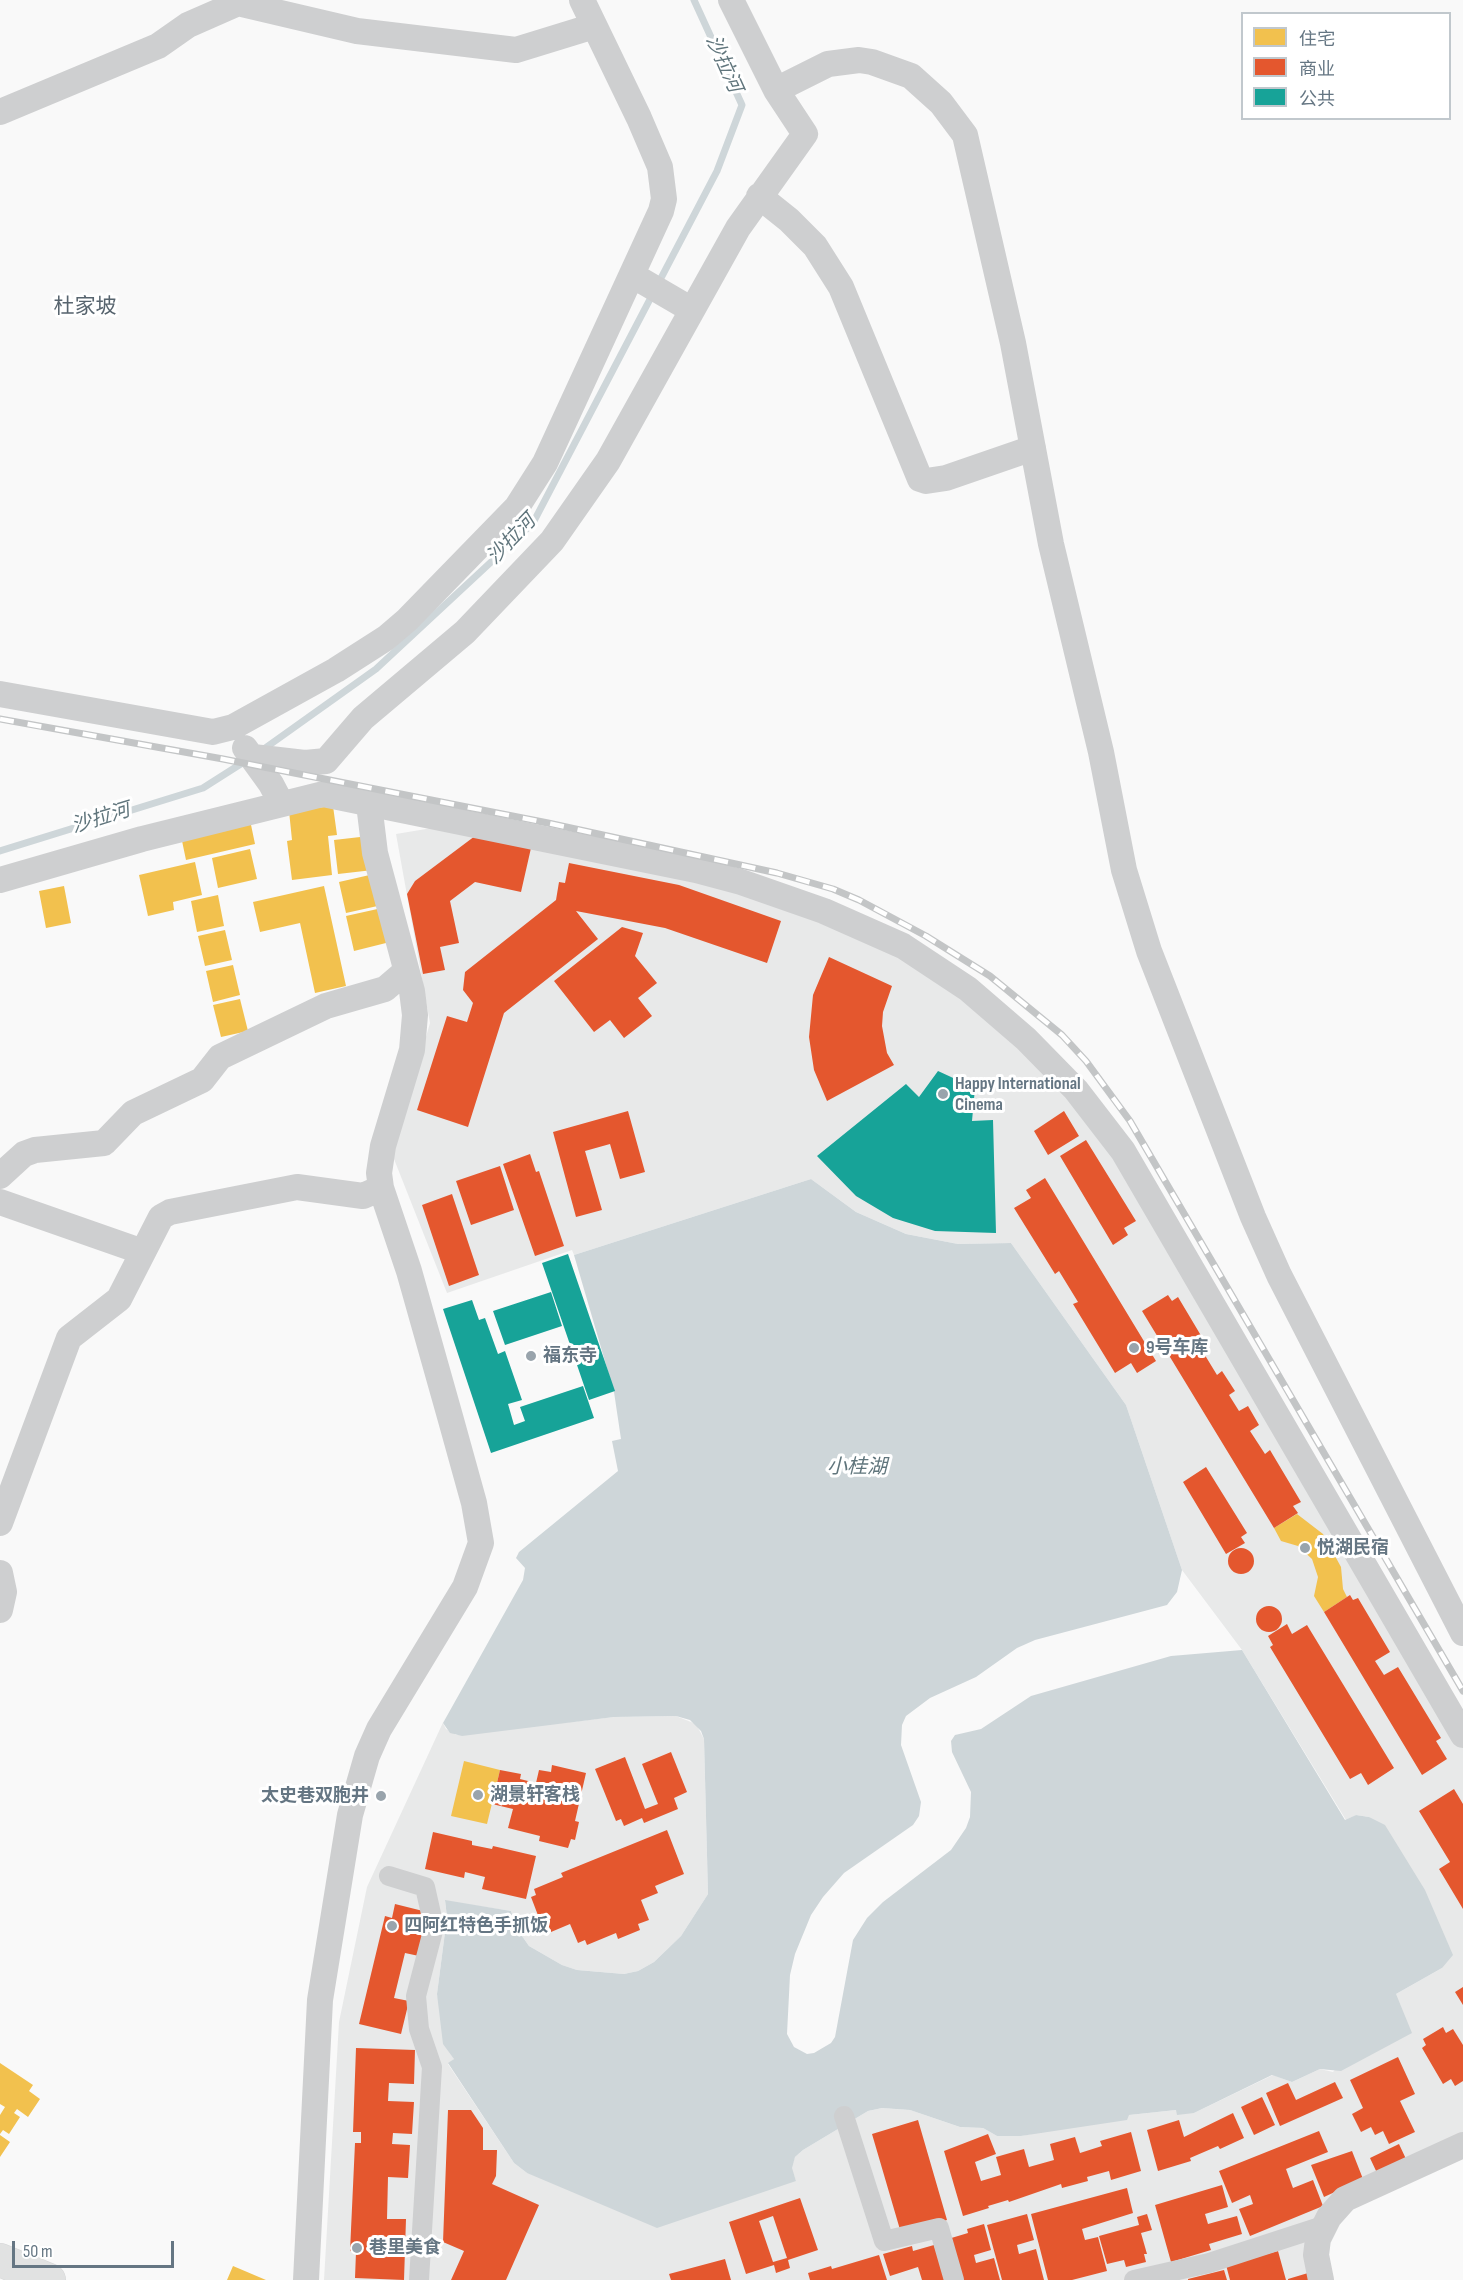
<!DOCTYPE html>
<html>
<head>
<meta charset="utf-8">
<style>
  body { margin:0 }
  #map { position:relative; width:1463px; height:2280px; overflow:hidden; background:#f9f9f9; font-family:"Sofia Sans Condensed","Noto Sans SC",sans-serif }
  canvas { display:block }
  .legend { position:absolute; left:1241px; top:12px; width:210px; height:108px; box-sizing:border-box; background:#fff; border:2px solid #c1c8cd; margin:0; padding:8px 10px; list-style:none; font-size:18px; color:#657683 }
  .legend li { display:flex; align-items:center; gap:12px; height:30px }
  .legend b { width:30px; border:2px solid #c1c8cd }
  .scale { position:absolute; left:12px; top:2241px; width:162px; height:27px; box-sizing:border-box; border:3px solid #657683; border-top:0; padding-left:8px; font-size:18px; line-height:21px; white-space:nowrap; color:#657683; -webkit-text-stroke:4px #fff; paint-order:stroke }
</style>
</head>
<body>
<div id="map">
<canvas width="1463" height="2280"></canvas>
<ul class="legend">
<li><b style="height:16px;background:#f2c14e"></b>住宅</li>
<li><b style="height:16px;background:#e4572e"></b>商业</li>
<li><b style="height:16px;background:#17a398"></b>公共</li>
</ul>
<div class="scale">50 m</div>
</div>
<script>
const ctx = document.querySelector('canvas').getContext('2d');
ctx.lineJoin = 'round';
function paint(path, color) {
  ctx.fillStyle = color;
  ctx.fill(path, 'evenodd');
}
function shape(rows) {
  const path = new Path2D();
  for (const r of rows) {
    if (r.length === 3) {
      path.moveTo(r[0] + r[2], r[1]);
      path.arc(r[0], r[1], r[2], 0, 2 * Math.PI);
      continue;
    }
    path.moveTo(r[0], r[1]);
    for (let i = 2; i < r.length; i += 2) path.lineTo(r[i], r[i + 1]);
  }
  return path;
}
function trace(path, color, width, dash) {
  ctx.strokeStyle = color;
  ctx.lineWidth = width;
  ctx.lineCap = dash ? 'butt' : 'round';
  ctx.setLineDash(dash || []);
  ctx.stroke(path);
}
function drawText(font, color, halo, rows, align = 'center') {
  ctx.font = font + ' "Sofia Sans Condensed","Noto Sans SC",sans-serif';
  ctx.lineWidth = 6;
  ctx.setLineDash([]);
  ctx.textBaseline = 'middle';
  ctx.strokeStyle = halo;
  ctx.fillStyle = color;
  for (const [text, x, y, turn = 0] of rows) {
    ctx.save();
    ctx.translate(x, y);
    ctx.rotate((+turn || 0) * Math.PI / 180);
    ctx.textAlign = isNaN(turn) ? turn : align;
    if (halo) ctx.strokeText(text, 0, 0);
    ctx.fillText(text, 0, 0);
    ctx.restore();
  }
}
paint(shape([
  [432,828,739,888,931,970,1071,1095,1138,1187,1463,1748,1463,2132,1337,2195,1311,2280,324,2280,339,2022,367,1887,446,1716,443,1723,446,1729,456,1735,614,1717,676,1716,696,1724,704,1739,708,1894,681,1936,654,1962,638,1971,624,1974,577,1970,562,1965,529,1946,517,1929,511,1911,445,1901,447,1917,437,1994,454,2059,448,2064,514,2163,527,2173,796,2181,791,2168,795,2157,803,2150,868,2111,882,2108,910,2110,960,2127,983,2128,997,2136,1021,2136,1129,2115,1176,2110,1194,2113,1273,2075,1292,2082,1320,2069,1333,2072,1396,1994,1442,1968,1369,1817,1356,1815,1346,1820,1242,1650,1182,1570,1126,1405,1011,1243,958,1244,906,1234,856,1212,811,1179,574,1255,572,1250,447,1293,392,1154,430,1023,396,834]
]), '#e8e9e9');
paint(shape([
  [811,1179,856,1212,906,1234,958,1244,1011,1243,1126,1405,1182,1570,1177,1592,1167,1605,1035,1640,1017,1648,976,1677,930,1698,906,1716,902,1725,901,1745,921,1802,919,1816,913,1825,844,1873,823,1897,811,1915,795,1954,790,1975,787,2034,794,2047,807,2054,814,2053,831,2043,835,2037,853,1940,867,1918,883,1902,951,1850,966,1828,970,1817,971,1792,952,1752,951,1741,955,1735,981,1729,1031,1696,1171,1656,1242,1650,1345,1820,1356,1815,1369,1817,1385,1825,1425,1890,1453,1955,1442,1968,1396,1994,1412,2033,1341,2071,1320,2069,1292,2082,1272,2075,1194,2113,1177,2115,1176,2110,1129,2115,1127,2120,1021,2136,997,2136,983,2128,960,2127,910,2110,882,2108,868,2111,803,2150,795,2157,792,2168,796,2181,657,2228,527,2173,514,2163,448,2063,454,2059,443,2044,437,1994,447,1917,445,1900,511,1911,517,1929,529,1946,562,1965,577,1970,624,1974,638,1971,654,1962,681,1936,708,1894,704,1739,701,1731,690,1720,676,1716,614,1717,462,1736,450,1733,443,1723,523,1580,525,1568,516,1558,519,1552,618,1471,612,1441,621,1439,614,1392,574,1255]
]), '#ced6d9');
paint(shape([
  [333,806,337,835,328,836,332,875,292,880,287,841,292,840,289,811],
  [250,820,255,844,186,860,181,836],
  [369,836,373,870,338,874,334,840],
  [250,849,257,879,218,888,212,858],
  [195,862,202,895,173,902,174,910,148,916,139,875],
  [374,874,382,905,346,913,339,882],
  [64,886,71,923,46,928,39,891],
  [324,886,346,986,315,993,300,923,260,932,253,902],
  [218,895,224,926,197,932,191,901],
  [382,908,390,942,354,951,346,916],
  [225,930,232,960,205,966,198,936],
  [233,965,240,995,213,1002,206,971],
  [240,999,248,1031,221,1037,213,1005],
  [1297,1514,1323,1534,1341,1567,1343,1589,1347,1597,1324,1612,1314,1596,1318,1577,1312,1559,1298,1546,1281,1541,1274,1528],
  [464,1761,500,1770,487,1824,451,1816],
  [0,2063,33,2085,29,2091,40,2099,28,2117,17,2109,14,2113,20,2117,9,2134,3,2130,0,2134,0,2115,5,2107,0,2104],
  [0,2135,10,2142,0,2157],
  [233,2266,266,2280,227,2280]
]), '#f2c14e');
paint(shape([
  [475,836,531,848,521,892,475,882,450,901,459,943,440,947,445,970,423,974,407,894,415,881],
  [569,863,679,885,781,921,767,963,665,928,576,911,598,939,504,1013,468,1127,417,1110,447,1016,467,1022,473,1003,463,990,465,972,556,900,559,882,565,883],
  [622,927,643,933,635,956,657,983,638,998,652,1016,624,1038,610,1020,594,1032,554,981],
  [829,957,892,986,883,1012,882,1026,887,1053,894,1065,827,1101,814,1070,809,1037,813,995],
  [628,1111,645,1172,620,1179,610,1144,585,1151,602,1210,576,1217,553,1132],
  [1064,1111,1079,1136,1048,1155,1034,1131],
  [1086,1140,1136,1221,1124,1228,1128,1235,1113,1245,1060,1156],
  [530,1154,536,1172,539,1171,564,1246,535,1256,503,1164],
  [500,1166,514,1210,471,1225,456,1181],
  [1045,1178,1156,1361,1137,1373,1131,1363,1115,1373,1073,1304,1078,1302,1059,1271,1055,1274,1014,1208,1031,1198,1026,1190],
  [452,1194,479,1275,449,1286,422,1205],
  [1168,1295,1172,1301,1178,1297,1209,1349,1203,1352,1217,1375,1222,1371,1235,1391,1229,1395,1239,1411,1248,1406,1259,1425,1250,1431,1265,1454,1270,1450,1301,1502,1293,1506,1298,1513,1274,1528,1142,1311],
  [1206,1467,1247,1533,1241,1537,1245,1543,1226,1554,1183,1482],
  [1241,1561,13],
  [1350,1595,1353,1600,1358,1598,1390,1652,1375,1661,1384,1675,1398,1667,1441,1738,1436,1741,1447,1759,1422,1775,1324,1612],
  [1269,1619,13],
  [1287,1624,1292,1634,1307,1625,1394,1768,1368,1785,1361,1773,1350,1779,1270,1647,1273,1645,1268,1636],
  [671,1752,687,1792,674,1798,678,1809,644,1823,642,1818,624,1826,621,1819,616,1821,595,1769,625,1757,645,1809,658,1804,642,1764],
  [552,1765,586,1773,575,1821,579,1822,575,1840,571,1839,568,1848,539,1841,540,1836,508,1828,513,1809,492,1804,500,1770,521,1774,520,1779,536,1783,539,1770,551,1772],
  [1454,1789,1463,1804,1463,1909,1439,1869,1450,1862,1419,1811],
  [667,1830,684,1874,655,1886,658,1893,641,1900,649,1920,638,1924,640,1930,618,1939,616,1933,587,1945,585,1940,578,1943,570,1924,551,1932,545,1916,539,1918,531,1897,536,1895,534,1889,563,1877,561,1873],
  [433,1832,472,1841,472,1845,492,1849,493,1846,536,1856,526,1899,482,1889,485,1877,465,1872,464,1878,425,1869],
  [395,1904,423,1911,420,1924,427,1926,419,1956,405,1953,394,1998,409,2001,401,2034,359,2024,385,1916,392,1918],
  [1463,1987,1463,2005,1455,1992],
  [1443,2027,1446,2033,1453,2029,1463,2045,1463,2081,1455,2086,1451,2079,1443,2084,1422,2048,1426,2045,1423,2039],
  [356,2048,415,2050,414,2084,389,2083,388,2101,414,2102,412,2134,393,2133,392,2144,410,2145,408,2178,388,2177,387,2219,406,2219,404,2280,355,2278,356,2252,350,2251,355,2143,361,2143,361,2132,353,2132],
  [1398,2057,1415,2094,1400,2101,1415,2132,1389,2144,1383,2131,1375,2135,1371,2127,1361,2132,1352,2114,1363,2108,1350,2080],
  [1335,2082,1343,2098,1280,2126,1266,2093,1288,2083,1296,2100],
  [1262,2097,1275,2125,1254,2135,1241,2107],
  [448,2110,471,2110,483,2128,483,2150,497,2150,496,2176,492,2184,539,2205,506,2280,451,2280,464,2251,443,2242],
  [1233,2113,1244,2138,1220,2149,1218,2146,1190,2158,1191,2161,1158,2171,1147,2130,1179,2120,1184,2137],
  [918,2120,947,2220,901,2233,872,2134],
  [1319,2131,1328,2152,1286,2169,1293,2188,1313,2180,1323,2206,1250,2236,1239,2209,1253,2204,1250,2195,1232,2203,1219,2171],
  [1131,2132,1141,2171,1111,2180,1109,2171,1087,2177,1088,2181,1062,2188,1061,2184,1009,2202,1008,2200,988,2206,989,2208,963,2216,944,2151,988,2134,996,2154,975,2162,981,2181,1001,2175,996,2157,1024,2149,1029,2167,1054,2160,1050,2144,1075,2137,1080,2153,1102,2146,1100,2141],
  [1399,2144,1406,2159,1377,2173,1370,2158],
  [1352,2151,1363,2179,1324,2197,1311,2165],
  [1222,2185,1228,2207,1205,2214,1208,2224,1237,2216,1242,2234,1209,2244,1211,2250,1171,2262,1155,2205],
  [1127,2188,1133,2213,1082,2229,1085,2240,1098,2237,1107,2271,1072,2280,1048,2280,1031,2214],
  [800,2198,818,2250,788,2260,790,2268,776,2273,774,2265,746,2274,729,2222],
  [773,2216,787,2258,773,2262,759,2221],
  [1027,2214,1034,2240,1017,2245,1019,2254,1036,2249,1044,2280,1002,2280,987,2225],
  [1147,2214,1152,2230,1141,2233,1147,2254,1144,2254,1146,2262,1126,2267,1124,2260,1107,2264,1099,2236,1139,2225,1137,2217],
  [984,2224,991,2250,974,2255,976,2263,994,2258,1000,2280,958,2280,948,2239,968,2233,967,2229],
  [934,2245,946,2280,922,2280,918,2267,890,2276,883,2254,912,2246,913,2251],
  [1278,2251,1286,2280,1230,2280,1226,2265],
  [879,2255,887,2280,810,2280,808,2273,831,2266,832,2269],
  [725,2259,731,2280,671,2280,669,2274],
  [1224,2270,1227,2280,1188,2280,1188,2279],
  [1308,2273,1310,2280,1288,2280,1288,2279]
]), '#e4572e');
paint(shape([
  [938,1071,975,1088,972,1121,993,1120,996,1233,935,1231,893,1218,856,1196,817,1156,906,1084,919,1097],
  [568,1254,615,1391,589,1400,542,1263],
  [551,1292,562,1326,505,1345,493,1311],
  [472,1300,479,1320,485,1318,498,1354,505,1351,522,1400,508,1404,514,1425,525,1421,520,1407,583,1386,594,1418,491,1453,443,1309]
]), '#17a398');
trace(shape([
  [261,751,376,669,533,523,717,171,742,105,694,0],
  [0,851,203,788,247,760]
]), '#ced6d9', 7);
const secondary = shape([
  [0,2260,49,2280]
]);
trace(secondary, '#d5d6d7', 34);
trace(shape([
  [389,1876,425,1887,434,1927,416,1996,419,2029,432,2067,419,2280],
  [844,2116,884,2241,939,2228,954,2280],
  [1134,2280,1209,2263,1323,2226]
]), '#cecfd0', 20);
trace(shape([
  [776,90,828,64,859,60,872,62,911,76,941,103,965,135,1013,343,1051,544,1101,752,1124,870,1149,951,1253,1217,1279,1275,1463,1633],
  [0,112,158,46,188,25,238,3,357,31,516,50,594,26],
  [759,196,789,220,815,246,841,287,920,479,926,481,946,478,1033,448],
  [632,275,692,310],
  [0,694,213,732,233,727,336,670,386,638,407,620,517,507,545,463,661,211,664,199,660,167,639,118,582,0],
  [245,748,271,784,281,803],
  [253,757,305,763,326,761,363,718,465,632,552,541,608,461,738,228,805,134,776,90,731,0],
  [0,880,142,839,323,794,696,870,741,882,824,911,903,946,968,989,1026,1039,1076,1090,1123,1151,1463,1735],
  [0,1176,24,1154,35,1150,104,1143,133,1113,202,1080,220,1057,326,1006,385,989,406,971],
  [0,1202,143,1252],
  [0,1523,69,1338,119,1299,161,1217,170,1212,297,1187,363,1196,381,1188],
  [0,1573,4,1592,0,1610],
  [306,2280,320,2000,350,1815,367,1756,379,1729,465,1587,481,1543,474,1503,451,1420,409,1271,381,1188,379,1173,383,1146,412,1050,415,1015,412,991,375,853,369,804],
  [1321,2280,1316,2255,1318,2239,1329,2217,1345,2199,1463,2145]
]), '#cecfd0', 26);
trace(secondary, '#e1e2e2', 33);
const rail = shape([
  [0,719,223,759,548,823,777,873,833,889,859,900,926,936,990,976,1062,1035,1086,1061,1130,1121,1463,1691]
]);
trace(rail, '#c3c5c6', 7);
trace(rail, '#fff', 4.5, [14]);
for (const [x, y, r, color] of [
  [943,1094,6,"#99a4ac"],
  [1134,1348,6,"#99a4ac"],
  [531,1356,6,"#99a4ac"],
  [1305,1548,6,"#99a4ac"],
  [478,1795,6,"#99a4ac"],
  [381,1796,6,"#99a4ac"],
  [392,1926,6,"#99a4ac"],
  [357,2248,6,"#99a4ac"]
]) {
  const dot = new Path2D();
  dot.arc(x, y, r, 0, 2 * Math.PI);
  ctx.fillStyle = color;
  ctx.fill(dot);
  trace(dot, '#fff', 2);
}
drawText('bold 18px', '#657683', '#fff', [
  ["Happy International",955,1084],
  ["Cinema",955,1105],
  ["9号车库",1146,1348],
  ["福东寺",543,1356],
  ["悦湖民宿",1317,1548],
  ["湖景轩客栈",490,1795],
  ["太史巷双胞井",369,1796,"right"],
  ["四阿红特色手抓饭",404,1926],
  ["巷里美食",369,2248]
], 'left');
drawText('italic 20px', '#60757c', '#fff', [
  ["沙拉河",723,64,66],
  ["沙拉河",512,540,-46],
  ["沙拉河",101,819,-17],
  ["小桂湖",857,1468]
]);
drawText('21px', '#57646e', '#fff', [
  ["杜家坡",85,308]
]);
</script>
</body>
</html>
